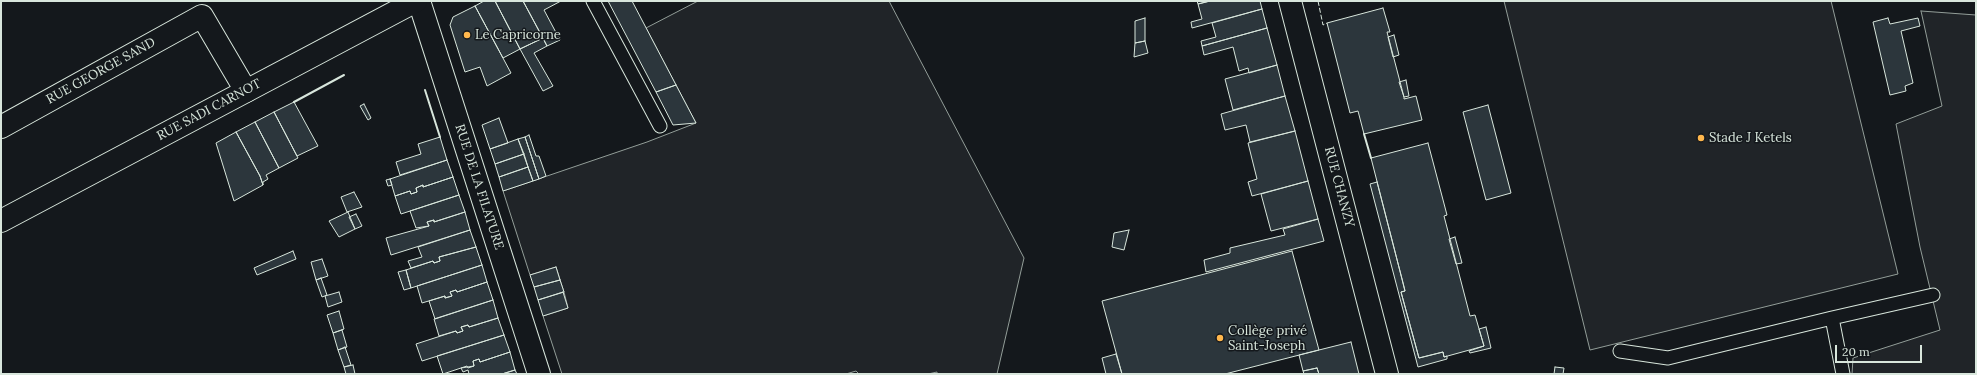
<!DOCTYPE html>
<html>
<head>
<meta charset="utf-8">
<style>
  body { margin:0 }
  #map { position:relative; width:1977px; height:375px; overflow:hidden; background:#14181c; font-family:Lora,serif }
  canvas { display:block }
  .frame { position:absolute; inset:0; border:2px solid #d8e6dc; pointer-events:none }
  .scale { position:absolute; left:1835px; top:345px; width:87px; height:18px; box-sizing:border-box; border:2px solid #d8e6dc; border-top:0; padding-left:5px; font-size:12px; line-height:14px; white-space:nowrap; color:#d8e6dc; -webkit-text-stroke:3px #14181c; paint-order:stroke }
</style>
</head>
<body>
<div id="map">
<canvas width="1977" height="375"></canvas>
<div class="frame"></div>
<div class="scale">20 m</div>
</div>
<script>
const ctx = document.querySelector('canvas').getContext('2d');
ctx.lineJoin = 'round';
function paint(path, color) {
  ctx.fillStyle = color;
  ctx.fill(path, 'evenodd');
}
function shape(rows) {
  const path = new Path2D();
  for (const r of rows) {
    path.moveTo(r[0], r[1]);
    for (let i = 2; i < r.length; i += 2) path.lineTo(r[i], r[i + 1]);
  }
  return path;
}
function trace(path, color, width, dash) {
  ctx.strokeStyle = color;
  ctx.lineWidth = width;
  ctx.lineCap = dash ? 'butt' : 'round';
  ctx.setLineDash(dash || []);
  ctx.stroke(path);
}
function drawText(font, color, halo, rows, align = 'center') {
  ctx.font = font + ' Lora,serif';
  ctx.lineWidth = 3;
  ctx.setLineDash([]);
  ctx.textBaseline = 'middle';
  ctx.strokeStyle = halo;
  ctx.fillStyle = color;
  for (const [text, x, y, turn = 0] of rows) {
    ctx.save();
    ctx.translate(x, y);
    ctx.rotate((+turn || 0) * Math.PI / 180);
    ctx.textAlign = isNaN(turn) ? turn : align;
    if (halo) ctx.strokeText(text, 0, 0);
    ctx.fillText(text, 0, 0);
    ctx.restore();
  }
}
const green = shape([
  [698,1,889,1,1024,258,997,374,937,374,937,372,928,374,859,374,856,371,846,374,562,374,543,316,568,308,564,292,556,267,530,275,503,191,647,142,696,123,646,28,698,1],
  [1504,1,1831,1,1898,274,1590,350,1504,1],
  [1921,11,1976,15,1976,374,1852,374,1853,358,1940,330,1920,247,1896,124,1942,106,1921,11]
]);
paint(green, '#202428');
trace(green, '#939e99', 1);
const building = shape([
  [495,1,523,1,543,38,520,49,495,1],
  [495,1,520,49,503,58,475,6,484,1,495,1],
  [523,1,561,1,544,10,560,40,547,46,523,1],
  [608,1,632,1,676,85,656,92,608,1],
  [1197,1,1210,1,1198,4,1197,1],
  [1210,1,1260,1,1262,9,1192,28,1191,22,1202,19,1198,4,1210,1],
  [475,6,511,73,487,86,480,67,465,72,450,25,453,17,475,6],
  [1383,8,1390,32,1387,32,1404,97,1404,99,1416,96,1422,120,1364,134,1358,111,1350,113,1327,23,1383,8],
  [1262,9,1267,28,1202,46,1201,41,1216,37,1212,23,1262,9],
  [1145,18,1145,41,1135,43,1135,21,1145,18],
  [1888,18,1890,24,1918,18,1920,26,1901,31,1913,83,1905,86,1906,91,1890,95,1873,22,1888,18],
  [1267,28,1277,65,1249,73,1248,68,1239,71,1233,47,1204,55,1202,46,1267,28],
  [1394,35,1399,55,1393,57,1388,37,1394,35],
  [543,38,547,46,534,53,553,86,543,91,520,49,543,38],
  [1145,41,1148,53,1134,57,1135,43,1145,41],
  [1277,65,1285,96,1233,110,1225,79,1277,65],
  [1406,80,1409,96,1404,97,1399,82,1406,80],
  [676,85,696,123,673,125,656,92,676,85],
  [1285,96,1295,131,1250,142,1246,125,1225,130,1221,114,1285,96],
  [294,102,318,146,297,156,274,112,294,102],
  [364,104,371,118,368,120,360,106,364,104],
  [1488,105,1511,193,1486,200,1463,112,1488,105],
  [274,112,298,158,279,168,255,122,274,112],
  [499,118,508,143,490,149,482,125,499,118],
  [255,122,279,168,266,175,268,179,263,182,263,185,260,176,236,132,255,122],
  [1295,131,1308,181,1252,196,1248,182,1257,179,1248,143,1295,131],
  [236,132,260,176,263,185,234,201,216,143,236,132],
  [529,135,536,156,539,156,546,176,539,179,525,137,529,135],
  [440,137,447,160,400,175,396,162,421,154,418,144,440,137],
  [525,137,539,179,533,181,518,139,525,137],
  [518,139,524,154,495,164,490,149,518,139],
  [1428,143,1447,215,1444,216,1470,316,1475,315,1484,346,1444,357,1443,352,1419,358,1401,292,1405,291,1402,279,1371,158,1428,143],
  [524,154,528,167,499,177,495,164,524,154],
  [447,160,453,177,423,187,423,185,416,188,417,192,411,194,410,191,395,196,390,179,447,160],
  [528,167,533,181,503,191,499,177,528,167],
  [453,177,459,195,401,214,395,196,410,191,411,194,417,192,416,188,423,185,423,187,453,177],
  [390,179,392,185,388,186,386,180,390,179],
  [1308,181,1318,219,1271,231,1261,194,1308,181],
  [1377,182,1402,279,1405,291,1401,292,1419,358,1443,352,1444,357,1447,356,1447,359,1418,367,1370,184,1377,182],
  [354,192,362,207,347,212,341,197,354,192],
  [459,195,465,212,434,222,434,220,427,222,429,226,416,228,410,211,459,195],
  [348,212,355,229,339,237,329,221,348,212],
  [465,212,470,230,391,255,386,238,429,226,427,222,434,220,434,222,465,212],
  [356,214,362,226,355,229,349,217,356,214],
  [1318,219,1324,241,1206,272,1204,260,1230,253,1230,248,1285,235,1283,229,1318,219],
  [470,230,476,247,439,257,440,261,434,263,433,261,411,268,408,261,422,257,418,247,470,230],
  [1129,230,1124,250,1112,247,1114,233,1129,230],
  [1455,237,1462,263,1456,264,1449,239,1455,237],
  [476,247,482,265,411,288,406,270,433,261,434,263,440,261,439,257,476,247],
  [293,251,296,259,257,275,254,268,293,251],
  [1292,251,1319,350,1225,374,1122,374,1102,301,1292,251],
  [322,259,328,276,316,280,311,262,322,259],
  [482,265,487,282,457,292,456,290,450,292,452,296,445,298,445,296,422,303,417,286,482,265],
  [556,267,560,280,534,287,530,275,556,267],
  [406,270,411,288,404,290,398,272,406,270],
  [321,278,327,295,322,297,316,280,321,278],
  [560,280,564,292,538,300,534,287,560,280],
  [487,282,493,300,435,319,429,301,445,296,445,298,452,296,450,292,456,290,457,292,487,282],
  [339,292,342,302,328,307,325,296,339,292],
  [563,292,568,308,543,316,538,300,563,292],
  [493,300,498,318,469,327,468,325,461,327,463,331,457,333,456,331,439,336,434,319,493,300],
  [339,311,344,329,333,333,327,315,339,311],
  [498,318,504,335,422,361,416,344,456,331,457,333,463,331,461,327,468,325,469,327,498,318],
  [1486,327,1491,348,1470,353,1469,351,1484,346,1479,329,1486,327],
  [342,330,347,347,338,350,333,333,342,330],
  [504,335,510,352,480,362,479,359,473,361,474,366,468,368,467,366,443,374,437,356,504,335],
  [1351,342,1359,374,1319,374,1317,368,1303,371,1299,355,1351,342],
  [345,347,351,365,344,367,338,350,345,347],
  [510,352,515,370,502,374,469,374,468,370,463,372,461,368,474,366,473,361,479,359,480,362,510,352],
  [1116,354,1122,374,1106,374,1102,358,1116,354],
  [353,365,355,374,346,374,344,367,353,365],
  [1555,367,1564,368,1563,374,1554,374,1555,367],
  [1317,368,1319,374,1304,374,1303,371,1317,368],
  [515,370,517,374,502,374,515,370]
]);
paint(building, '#2c363c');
trace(building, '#d8e6dc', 1);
const lane = shape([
  [593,1,660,126],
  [1832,318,1933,295],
  [1620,351,1668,358,1832,318,1843,374]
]);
const street = shape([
  [419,1,539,374],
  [1290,1,1387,374],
  [1,127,202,16,246,91]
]);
const secondary = shape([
  [1,221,416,1]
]);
trace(lane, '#d8e6dc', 15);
trace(street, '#d8e6dc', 24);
trace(secondary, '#d8e6dc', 24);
trace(lane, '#14181c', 13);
trace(street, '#14181c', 22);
trace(secondary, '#14181c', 22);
trace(shape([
  [1318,1,1323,25,1327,23]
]), '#d8e6dc', 1, [5, 2]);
trace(shape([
  [425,90,440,137],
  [294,102,344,75],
  [1364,134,1371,158]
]), '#d8e6dc', 2);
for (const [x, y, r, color] of [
  [467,35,4,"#ffb74d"],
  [1701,138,4,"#ffb74d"],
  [1220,338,4,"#ffb74d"]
]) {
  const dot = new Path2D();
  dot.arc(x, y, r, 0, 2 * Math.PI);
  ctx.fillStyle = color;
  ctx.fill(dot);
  trace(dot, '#14181c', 1.5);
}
drawText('13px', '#d8e6dc', '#14181c', [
  ["Le Capricorne",475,35],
  ["Stade J Ketels",1709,138],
  ["Collège privé",1228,331],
  ["Saint-Joseph",1228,346]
], 'left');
drawText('13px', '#d8e6dc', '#14181c', [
  ["RUE GEORGE SAND",101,71,-29],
  ["RUE SADI CARNOT",209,110,-28],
  ["RUE DE LA FILATURE",479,187,72],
  ["RUE CHANZY",1339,187,75]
]);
</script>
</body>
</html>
